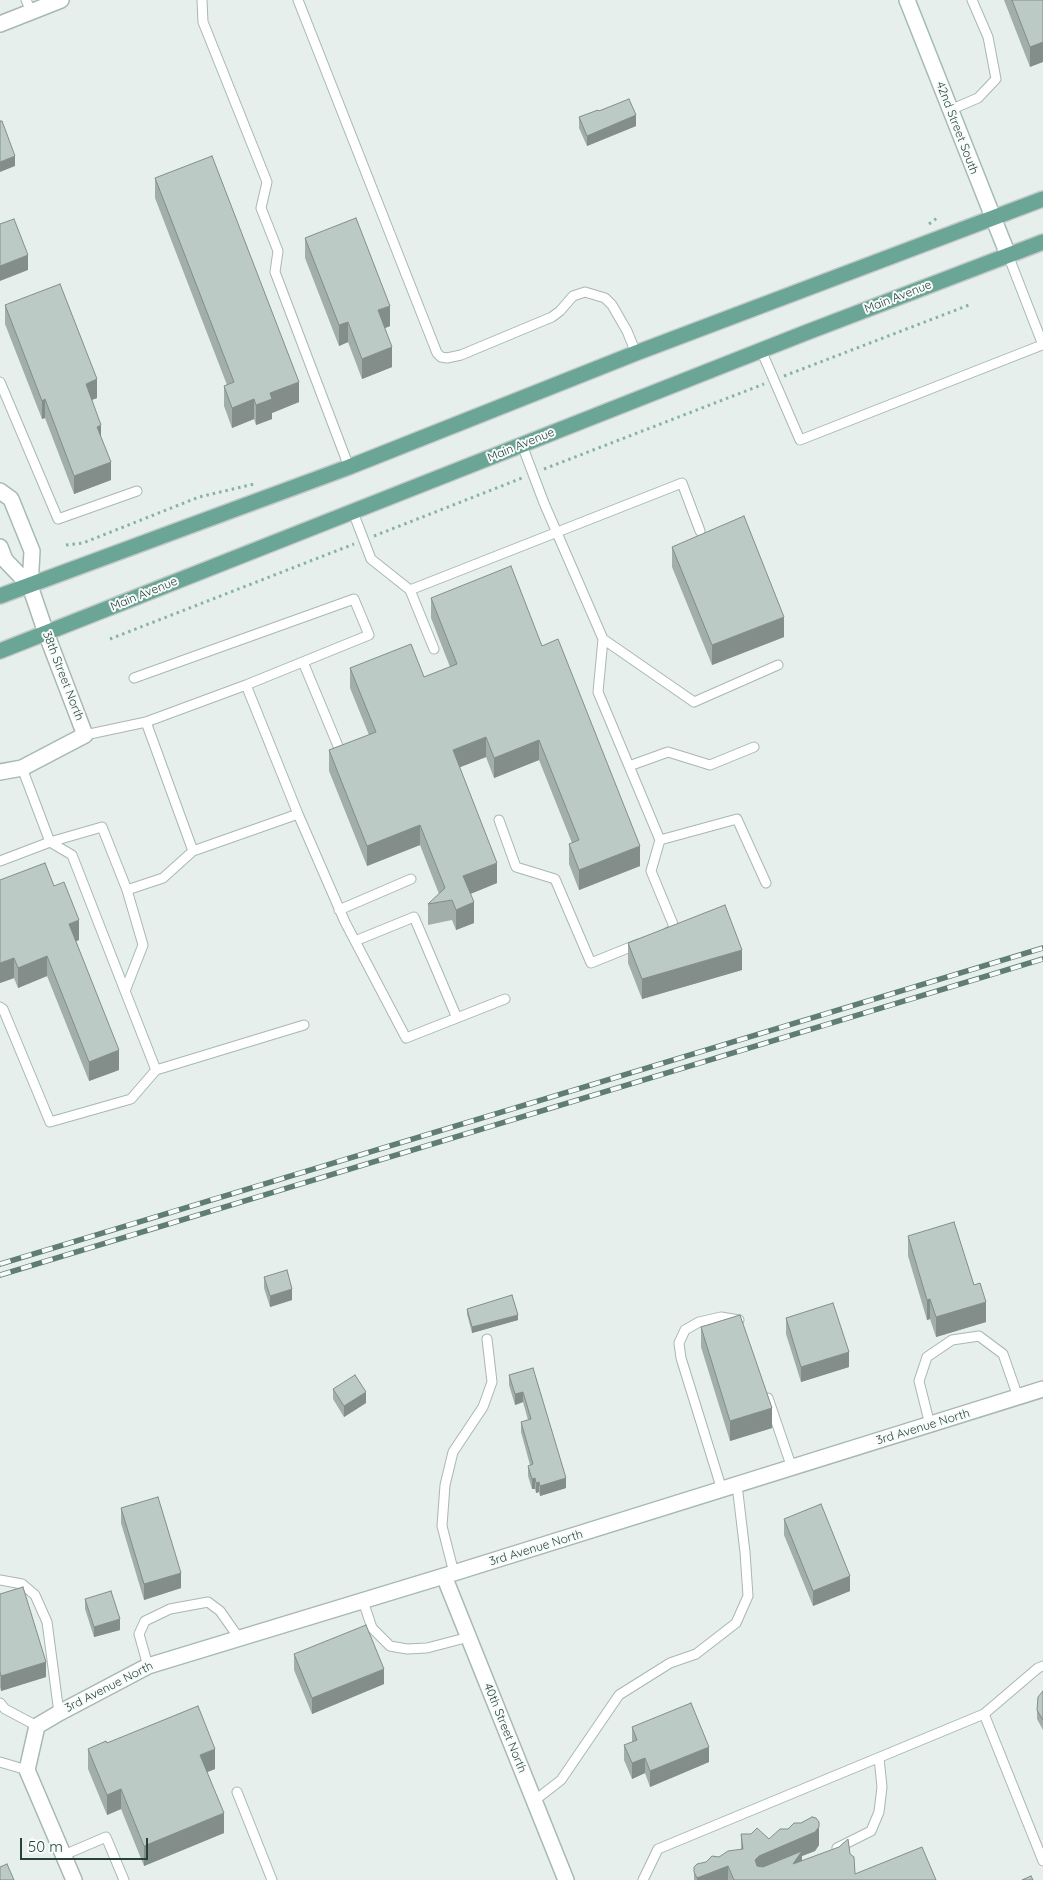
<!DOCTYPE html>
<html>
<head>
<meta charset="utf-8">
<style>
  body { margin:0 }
  #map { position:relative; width:1043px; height:1880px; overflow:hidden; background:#e6efeb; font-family:Quicksand,sans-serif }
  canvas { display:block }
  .scale { position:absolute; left:20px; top:1838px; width:128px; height:22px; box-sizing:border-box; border:2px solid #24423a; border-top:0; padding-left:6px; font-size:15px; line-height:18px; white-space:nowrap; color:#24423a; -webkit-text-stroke:4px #f7fbf9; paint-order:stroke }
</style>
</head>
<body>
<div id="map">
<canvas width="1043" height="1880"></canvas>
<div class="scale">50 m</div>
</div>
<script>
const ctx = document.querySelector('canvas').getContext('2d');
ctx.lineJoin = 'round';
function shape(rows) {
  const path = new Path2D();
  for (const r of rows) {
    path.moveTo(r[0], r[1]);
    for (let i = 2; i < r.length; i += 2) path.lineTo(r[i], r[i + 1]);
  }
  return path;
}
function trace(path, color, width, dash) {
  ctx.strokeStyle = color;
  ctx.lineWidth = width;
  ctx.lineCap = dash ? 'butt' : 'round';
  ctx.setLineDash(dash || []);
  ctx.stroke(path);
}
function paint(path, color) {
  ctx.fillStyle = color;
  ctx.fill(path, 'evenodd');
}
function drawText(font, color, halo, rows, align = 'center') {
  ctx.font = font + ' Quicksand,sans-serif';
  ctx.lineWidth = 4;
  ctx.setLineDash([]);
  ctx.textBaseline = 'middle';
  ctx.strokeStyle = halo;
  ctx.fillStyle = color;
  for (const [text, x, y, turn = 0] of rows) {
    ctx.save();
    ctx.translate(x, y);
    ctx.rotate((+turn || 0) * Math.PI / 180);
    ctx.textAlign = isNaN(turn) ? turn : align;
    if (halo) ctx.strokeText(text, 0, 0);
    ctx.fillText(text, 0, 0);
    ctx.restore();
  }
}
const lane = shape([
  [26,0,31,11],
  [202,0,203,22,267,182,261,208,278,251,275,272,349,467],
  [298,0,437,353,441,357,447,358,461,355,552,317,560,311,573,296,585,292,605,298,612,305,627,331,636,353],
  [950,110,978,98,996,79,988,37,972,0],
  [1008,255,1043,345],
  [761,350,800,440,1042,345],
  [0,382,58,519,137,491],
  [522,445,544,503,603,639,598,692,660,840,651,871,675,929,668,932],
  [353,512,371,559,410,590,682,483,700,531],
  [410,590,434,649],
  [603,639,694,702,778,665],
  [303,662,338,746],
  [246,685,298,814,345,922,406,1038,505,999],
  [146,722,193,851,298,814],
  [85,735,146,722,246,685,369,635,354,599,134,678],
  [629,766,668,752,710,765,754,747],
  [499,820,516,867,555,879,591,963,638,944],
  [660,840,737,819,766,883],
  [50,842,102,827,127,890,163,878,193,851],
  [50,842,72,855,125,991],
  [0,861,50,842,22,768],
  [127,890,143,945,125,991,156,1070],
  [339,910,411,879],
  [355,941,414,917,457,1018],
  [0,1007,3,1009,50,1122,131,1099,156,1070,304,1025],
  [768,1398,792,1468],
  [930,1425,919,1381,927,1357,952,1340,979,1336,1003,1354,1018,1397],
  [722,1490,681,1358,679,1343,685,1330,699,1322,721,1317,739,1320],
  [454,1573,442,1526,445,1485,453,1452,483,1407,492,1382,487,1339],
  [0,1580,22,1584,35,1595,47,1622,59,1713],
  [363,1601,372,1628,390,1646,407,1649,427,1648,469,1637],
  [148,1666,139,1634,145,1621,170,1609,208,1602,220,1611,239,1638],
  [0,1703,5,1709,37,1726],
  [984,1714,1043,1861],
  [0,1762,27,1770],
  [237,1792,272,1880],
  [534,1801,561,1780,619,1695,670,1663,696,1654,736,1623,748,1596,745,1552,737,1485],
  [837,1848,871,1831,879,1812,882,1787,879,1758],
  [64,1855,106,1837,124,1880],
  [643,1880,658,1849,984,1714,1038,1668,1043,1666]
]);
const street = shape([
  [0,24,61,0],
  [0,772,22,768,85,735,46,633,30,586],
  [444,1576,566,1880],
  [74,1880,27,1770,37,1726,59,1713,148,1666,444,1576,1043,1389]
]);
const secondary = shape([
  [907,0,1008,255],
  [0,491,11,499,32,551,30,586],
  [0,547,5,560,30,586]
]);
const primary = shape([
  [0,596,349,467,636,353,1043,199],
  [0,651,805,333,1043,242]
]);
trace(lane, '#a8b8b2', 11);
trace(street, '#a8b8b2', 18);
trace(secondary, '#a4bbb3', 18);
trace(primary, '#c2cac8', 18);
trace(shape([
  [929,224,937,218],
  [784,376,969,305],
  [544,469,764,384],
  [374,536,522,478],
  [66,545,83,543,199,497,254,484],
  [110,639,354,544]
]), '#86b3a5', 3, [2.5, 4]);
trace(lane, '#fff', 9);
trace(street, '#fff', 15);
trace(secondary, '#fff', 15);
trace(primary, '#6aa596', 15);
const rail = shape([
  [0,1264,1043,948],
  [0,1275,1043,959]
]);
trace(rail, '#5f7d75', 5.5);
trace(rail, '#f7fbf9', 4, [11]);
paint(shape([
  [1004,0,1043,0,1030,67],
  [599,111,636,126,587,146,579,128,579,117],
  [155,178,299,402,272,413,272,419,256,425,254,419,232,428,224,406,224,386,227,385,155,198],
  [305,238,390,326,385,328,392,367,362,379,348,342,339,346,305,258],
  [5,305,97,398,92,400,101,438,111,480,74,494,45,418,42,419,5,324],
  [672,547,784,637,712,665,672,567],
  [431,598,542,646,640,866,579,890,569,864,569,844,572,843,539,760,494,778,486,757,460,767,497,883,470,894,474,923,456,930,452,920,428,925,428,904,439,894,420,845,367,866,329,771,329,750,369,735,350,688,350,668,424,677,450,667,431,618],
  [54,886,79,940,76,941,119,1070,89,1081,47,976,18,988,14,978,0,983],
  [628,943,742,970,642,999,628,963],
  [908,1236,986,1322,936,1337,930,1319,927,1320,908,1256],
  [264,1277,292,1300,270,1307,264,1288],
  [467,1309,518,1320,472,1333,467,1314],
  [786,1318,849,1367,801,1382,786,1334],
  [701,1327,772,1428,730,1441,701,1347],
  [533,1368,566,1488,540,1496,539,1492,536,1493,535,1489,532,1489,528,1476,528,1466,530,1465,521,1432,521,1422,528,1420,523,1402,515,1405,509,1385,509,1375],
  [333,1389,366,1403,344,1417,333,1399],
  [121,1508,181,1588,144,1600,121,1523],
  [784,1519,850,1591,813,1606,784,1535],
  [0,1594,46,1677,1,1691,0,1687],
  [85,1599,120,1630,94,1637,85,1609],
  [294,1654,384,1684,312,1714,294,1670],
  [1043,1691,1043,1730,1037,1719,1037,1710],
  [632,1727,709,1762,650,1787,645,1773,632,1779,624,1760,624,1745,632,1742],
  [88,1749,215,1769,207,1772,224,1833,144,1866,121,1809,107,1815,88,1769],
  [741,1834,769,1839,819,1841,819,1845,815,1851,802,1856,802,1861,850,1854,855,1874,936,1880,694,1880,694,1867,719,1857,741,1849]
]), '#a1aea9');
paint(shape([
  [1043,42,1043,62,1030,67,1030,47],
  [636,115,636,126,587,146,587,136],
  [15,156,15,166,0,172,0,162],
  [28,255,28,270,0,281,0,266],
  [390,306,390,326,378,331,378,310],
  [348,322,348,342,339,346,339,325],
  [392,347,392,367,362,379,362,359],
  [97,379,97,398,86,402,86,384],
  [299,382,299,402,272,413,272,419,256,425,256,405,270,393],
  [45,399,45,418,42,419,42,401],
  [254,399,254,419,232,428,232,408],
  [101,425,101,443,97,427],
  [111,462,111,480,74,494,74,476],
  [784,617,784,637,712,665,712,645],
  [486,737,486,757,453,770,453,750],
  [539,740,539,760,494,778,494,758],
  [420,825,420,845,367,866,367,846],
  [640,846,640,866,579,890,579,870],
  [497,863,497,883,463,897,463,876],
  [474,902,474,923,456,930,456,910],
  [79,920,79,940,69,944,69,924],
  [742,950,742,970,642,999,642,979],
  [47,956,47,976,18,988,18,968],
  [14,958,14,978,0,983,0,963],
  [119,1050,119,1070,89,1081,89,1062],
  [292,1289,292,1300,270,1307,270,1296],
  [930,1299,930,1319,927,1320,927,1300],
  [986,1302,986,1322,936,1337,936,1317],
  [518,1315,518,1320,472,1333,472,1327],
  [849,1352,849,1367,801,1382,801,1367],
  [366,1392,366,1403,344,1417,344,1406],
  [523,1392,523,1402,515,1405,515,1394],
  [772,1408,772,1428,730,1441,730,1421],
  [535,1478,535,1489,532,1489,532,1479],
  [566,1478,566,1488,540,1496,540,1486],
  [539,1482,539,1492,536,1493,536,1483],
  [181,1573,181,1588,144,1600,144,1584],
  [850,1576,850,1591,813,1606,813,1591],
  [120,1619,120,1630,94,1637,94,1627],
  [46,1662,46,1677,1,1691,1,1676],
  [384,1669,384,1684,312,1714,312,1698],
  [709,1747,709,1762,650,1787,650,1771],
  [215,1749,215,1769,200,1775,200,1755],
  [645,1758,645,1773,632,1779,632,1763],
  [121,1789,121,1809,107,1815,107,1795],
  [224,1813,224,1833,144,1866,144,1846],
  [819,1822,819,1845,815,1851,802,1856,802,1870,759,1874,755,1860,759,1856],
  [728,1866,728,1880,697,1880,697,1878]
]), '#838d89');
const building = shape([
  [1012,0,1043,0,1043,42,1030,47,1012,0],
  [629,99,636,115,587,136,579,117,598,110,599,111,629,99],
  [0,121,2,121,15,156,0,162,0,121],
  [212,156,299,382,270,393,272,399,256,405,254,399,232,408,224,386,234,382,155,178,212,156],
  [356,218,390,306,378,310,392,347,362,359,348,322,339,325,305,238,356,218],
  [14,219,28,255,0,266,0,224,14,219],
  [60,284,97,379,86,384,101,425,97,427,111,462,74,476,45,399,42,401,5,305,60,284],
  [744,516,784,617,712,645,672,547,744,516],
  [511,566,542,646,558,639,640,846,579,870,569,844,579,840,539,740,494,758,486,737,453,750,497,863,463,876,474,902,456,910,452,900,428,904,445,888,420,825,367,846,329,750,376,732,350,668,411,644,424,677,457,664,431,598,511,566],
  [45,863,54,886,64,882,79,920,69,924,119,1050,89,1062,47,956,18,968,14,958,0,963,0,880,45,863],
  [725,905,742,950,642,979,628,943,725,905],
  [954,1222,974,1285,980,1283,986,1302,936,1317,930,1299,927,1300,908,1236,954,1222],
  [287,1270,292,1289,270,1296,264,1277,287,1270],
  [512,1295,518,1315,472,1327,467,1309,512,1295],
  [833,1303,849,1352,801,1367,786,1318,833,1303],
  [740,1315,772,1408,730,1421,701,1327,740,1315],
  [533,1368,566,1478,540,1486,539,1482,536,1483,535,1478,532,1479,528,1466,533,1464,521,1422,531,1419,523,1392,515,1394,509,1375,533,1368],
  [355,1375,366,1392,344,1406,333,1389,355,1375],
  [158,1497,181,1573,144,1584,121,1508,158,1497],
  [821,1504,850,1576,813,1591,784,1519,821,1504],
  [23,1587,46,1662,1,1676,0,1672,0,1594,23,1587],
  [111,1591,120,1619,94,1627,85,1599,111,1591],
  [366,1625,384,1669,312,1698,294,1654,366,1625],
  [1043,1691,1043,1720,1037,1710,1038,1697,1043,1691],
  [691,1703,709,1747,650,1771,645,1758,632,1763,624,1745,637,1740,632,1727,691,1703],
  [198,1706,215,1749,200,1755,224,1813,144,1846,121,1789,107,1795,88,1749,106,1741,107,1743,198,1706],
  [812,1817,816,1818,819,1822,819,1827,815,1832,759,1856,755,1860,757,1866,763,1867,802,1851,793,1864,839,1847,848,1839,850,1854,854,1857,855,1874,922,1847,936,1880,734,1880,728,1866,697,1878,694,1872,694,1867,697,1864,706,1862,712,1856,719,1857,728,1851,743,1849,741,1834,751,1834,757,1828,769,1839,780,1829,788,1829,794,1823,801,1823,812,1817],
  [7,1864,14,1880,0,1880,0,1867,7,1864],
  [1031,1876,1033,1880,1022,1880,1031,1876]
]);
paint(building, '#bbcac4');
trace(building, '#838d89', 1);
drawText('12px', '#24423a', '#f7fbf9', [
  ["42nd Street South",957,128,69],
  ["Main Avenue",898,297,-21],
  ["Main Avenue",521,445,-22],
  ["Main Avenue",144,594,-22],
  ["38th Street North",63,676,69],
  ["3rd Avenue North",923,1427,-17],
  ["3rd Avenue North",536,1548,-17],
  ["3rd Avenue North",109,1687,-27],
  ["40th Street North",505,1728,68]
]);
</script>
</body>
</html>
